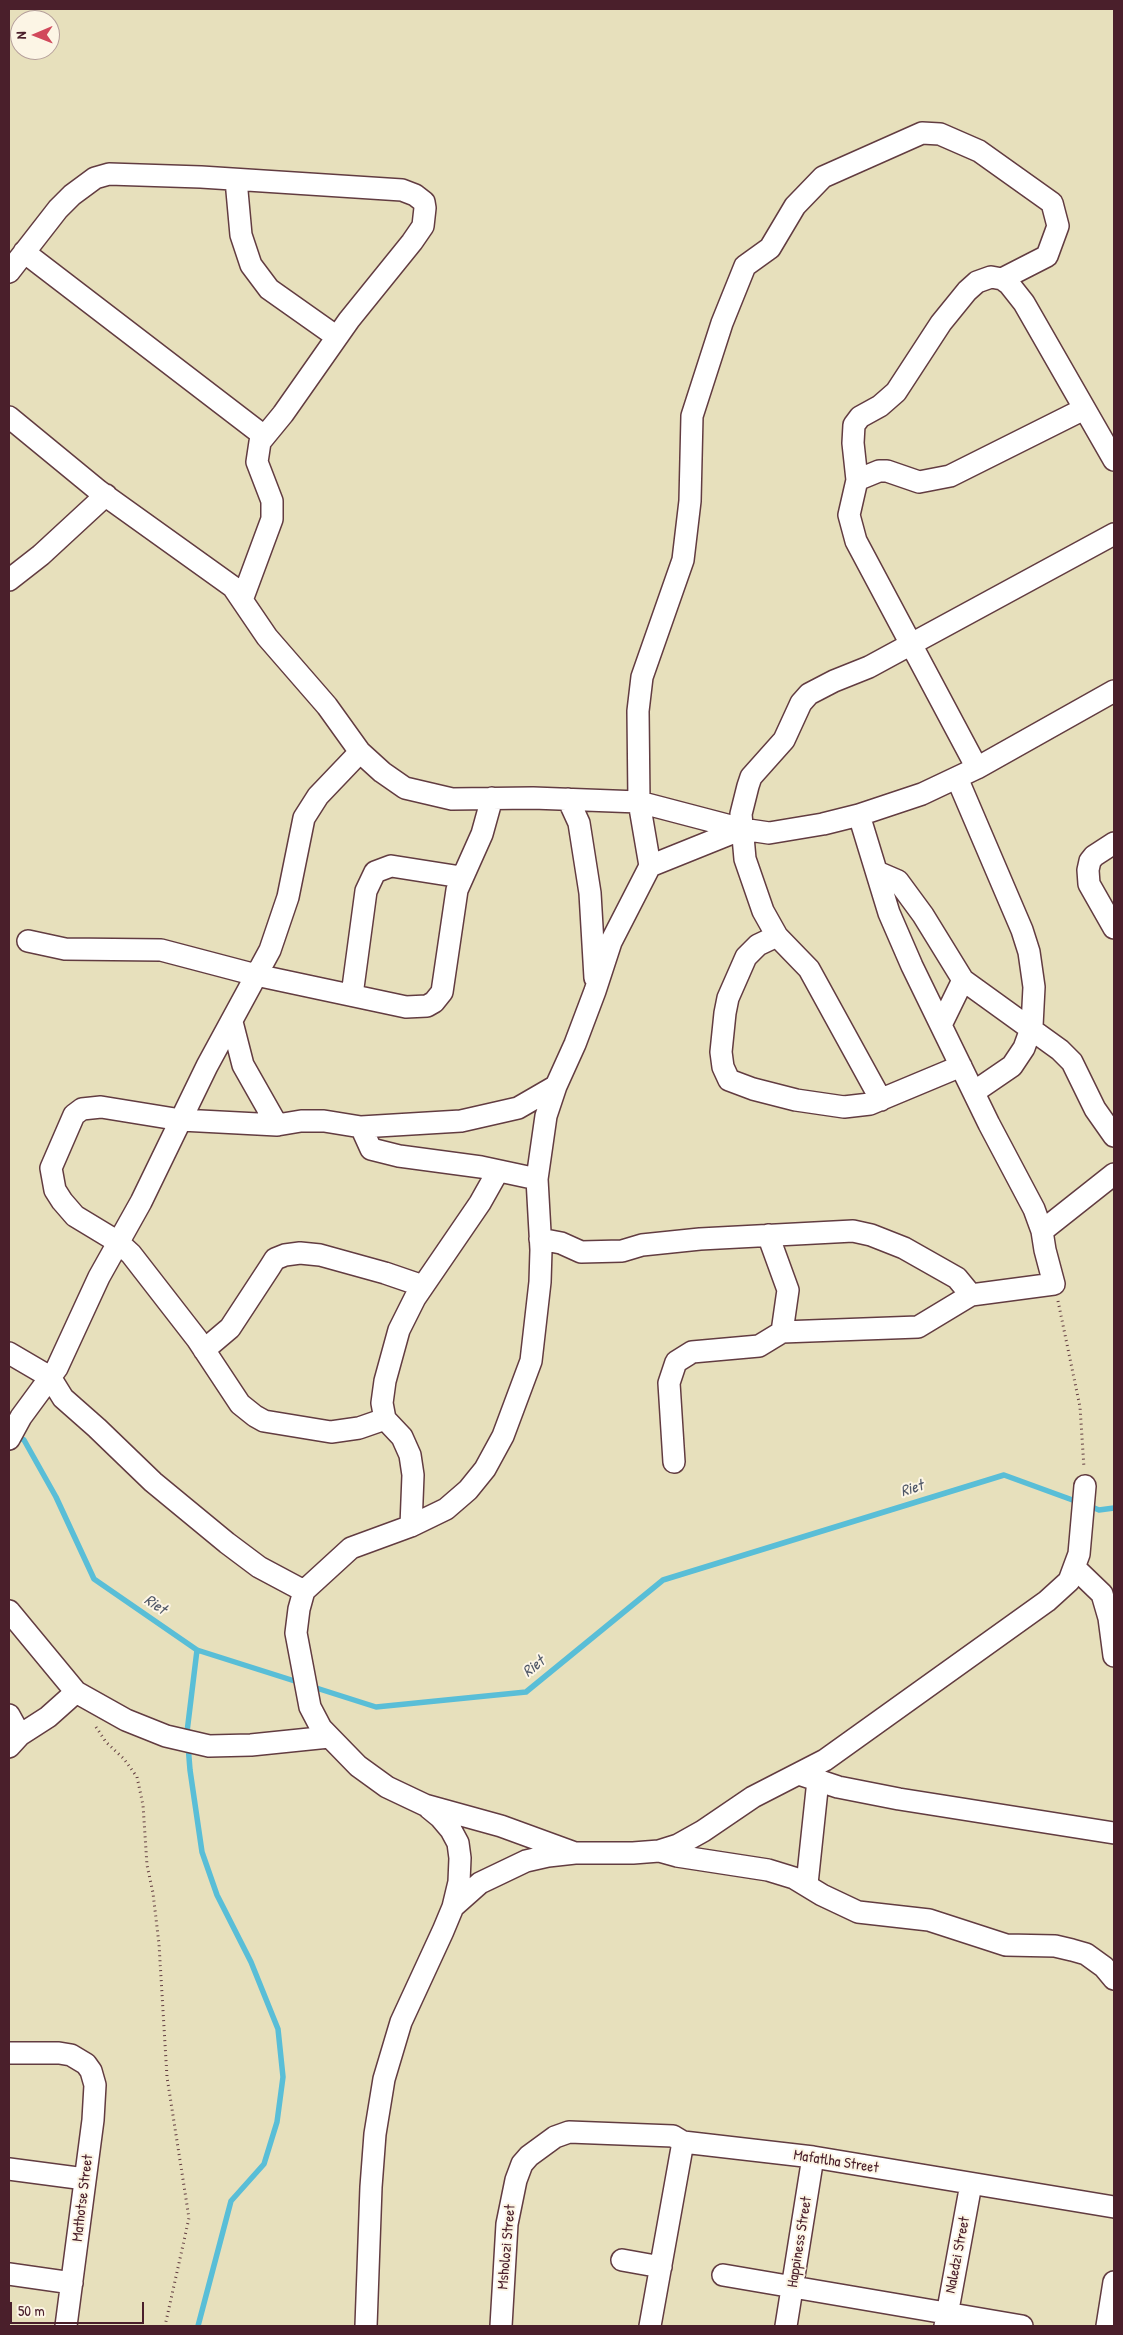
<!DOCTYPE html>
<html>
<head>
<meta charset="utf-8">
<style>
  body { margin:0 }
  #map { position:relative; width:1123px; height:2335px; overflow:hidden; background:#e7e0bc; font-family:"Patrick Hand",sans-serif }
  canvas { display:block }
  .frame { position:absolute; inset:0; border:10px solid #4a1f2b; pointer-events:none }
  .north { position:absolute; left:10px; top:10px; width:50px; height:50px; box-sizing:border-box; background:#fcf5e5; border:1px solid #b59f9b; border-radius:50%; rotate:269deg; font-size:14px; font-weight:700; line-height:20px; text-align:center; color:#4a1f2b }
  .north::after { content:''; display:block; margin:auto; width:18px; height:22px; background:#d1495b; clip-path:polygon(50% 0,100% 100%,50% 72%,0 100%) }
  .scale { position:absolute; left:10px; top:2302px; width:134px; height:22px; box-sizing:border-box; border:2px solid #4a1f2b; border-top:0; padding-left:6px; font-size:15px; line-height:18px; white-space:nowrap; color:#4a1f2b; -webkit-text-stroke:4px #fcf5e5; paint-order:stroke }
</style>
</head>
<body>
<div id="map">
<canvas width="1123" height="2335"></canvas>
<div class="frame"></div>
<div class="north">N</div>
<div class="scale">50 m</div>
</div>
<script>
const ctx = document.querySelector('canvas').getContext('2d');
ctx.lineJoin = 'round';
function shape(rows) {
  const path = new Path2D();
  for (const r of rows) {
    path.moveTo(r[0], r[1]);
    for (let i = 2; i < r.length; i += 2) path.lineTo(r[i], r[i + 1]);
  }
  return path;
}
function trace(path, color, width, dash) {
  ctx.strokeStyle = color;
  ctx.lineWidth = width;
  ctx.lineCap = dash ? 'butt' : 'round';
  ctx.setLineDash(dash || []);
  ctx.stroke(path);
}
function drawText(font, color, halo, rows, align = 'center') {
  ctx.font = font + ' "Patrick Hand",sans-serif';
  ctx.lineWidth = 4;
  ctx.setLineDash([]);
  ctx.textBaseline = 'middle';
  ctx.strokeStyle = halo;
  ctx.fillStyle = color;
  for (const [text, x, y, turn = 0] of rows) {
    ctx.save();
    ctx.translate(x, y);
    ctx.rotate((+turn || 0) * Math.PI / 180);
    ctx.textAlign = isNaN(turn) ? turn : align;
    if (halo) ctx.strokeText(text, 0, 0);
    ctx.fillText(text, 0, 0);
    ctx.restore();
  }
}
trace(shape([
  [15,1435,24,1440,56,1497,94,1579,197,1650,301,1683],
  [1087,1505,1099,1510,1114,1508],
  [197,1650,187,1732,190,1770,202,1852,217,1895,251,1962,278,2029,283,2077,277,2122,264,2164,231,2201,198,2326],
  [310,1686,376,1707,526,1692,663,1580,1004,1475,1078,1502]
]), '#59bed7', 5.5);
const minor = shape([
  [236,180,241,235,251,265,269,289,337,337],
  [24,252,264,436],
  [9,272,58,209,72,195,95,178,109,174,201,177,402,190,415,195,424,202,425,208,423,226,412,242,349,320,283,414,260,442,257,462,272,501,272,519,242,600],
  [9,417,99,491,233,587,267,637,327,706,360,752,382,772,405,788,452,799,533,798,639,802,742,829,769,833,823,824,859,815,922,794,977,768,1114,691],
  [857,480,879,471,887,471,919,482,950,476,1084,409],
  [9,580,41,555,106,495],
  [977,768,856,541,849,515,857,480,853,443,854,425,860,417,880,406,896,392,941,323,967,291,977,282,991,277,1002,279,1009,284,1024,303,1114,460],
  [957,778,1022,930,1029,952,1034,987,1032,1026,1024,1048,1012,1066,974,1092],
  [568,799,579,823,590,893,595,978],
  [1114,843,1094,856,1090,861,1088,870,1089,884,1114,928],
  [650,866,639,802,638,711,642,677,683,560,690,501,692,416,722,323,745,266,770,248,795,206,823,177,922,133,940,134,979,151,1052,203,1058,226,1047,256,1002,279],
  [877,872,898,881,923,915,963,980,1060,1050,1072,1062,1095,1109,1114,1136],
  [777,936,758,945,746,957,728,998,725,1013,721,1052,723,1067,729,1080,753,1089,796,1100,844,1107,870,1104,961,1066],
  [28,941,65,949,161,950,256,975,406,1007,427,1006,434,1002,442,992,457,890,482,834,492,798],
  [352,995,366,891,375,872,391,866,461,877],
  [232,1022,243,1065,277,1125],
  [941,1025,963,980],
  [881,1100,809,969,777,936,763,911,745,859,741,814,748,786,751,777,784,740,801,703,809,694,834,681,869,667,1114,534],
  [361,1127,461,1121,518,1108,556,1086],
  [1042,1231,1114,1174],
  [768,1235,788,1290,782,1332],
  [540,1239,561,1243,581,1252,622,1251,642,1245,700,1239,853,1231,871,1235,904,1248,957,1278,971,1295,1054,1284,1045,1250,1042,1231,1034,1209,989,1124,912,966,889,913,859,815],
  [204,1350,230,1328,270,1267,275,1259,285,1255,300,1253,320,1255,385,1273,423,1286],
  [9,1353,50,1377,63,1398,97,1428,153,1482,227,1543,259,1567,304,1591],
  [385,1419,359,1428,331,1432,264,1421,255,1416,240,1404,197,1339,131,1254,118,1242,75,1216,62,1201,55,1190,51,1168,74,1115,82,1109,101,1107,181,1120,277,1125,301,1121,324,1121,361,1127,371,1149,399,1156,481,1167,537,1179],
  [9,1439,21,1417,57,1368,99,1277,141,1202,207,1066,270,950,288,897,304,818,318,796,360,752],
  [674,1462,669,1383,676,1362,692,1352,759,1346,782,1332,918,1327,971,1295],
  [411,1526,413,1475,410,1455,402,1437,385,1419,382,1403,385,1381,399,1330,415,1298,480,1203,498,1171],
  [1075,1568,1102,1594,1109,1618,1114,1656],
  [9,1611,76,1692],
  [9,1715,20,1735],
  [9,1747,20,1735,48,1717,76,1692,126,1720,166,1736,209,1746,251,1745,329,1737],
  [799,1774,838,1787,899,1799,1114,1833],
  [659,1851,677,1856,768,1870,794,1878,822,1895,858,1912,929,1920,1006,1945,1055,1946,1072,1950,1086,1954,1104,1967,1114,1979],
  [575,1853,501,1826,425,1805,387,1787,358,1766,321,1728,310,1707,296,1633,299,1609,304,1591,351,1548,411,1526,446,1509,468,1490,485,1469,503,1436,531,1361,540,1282,541,1250,537,1179,546,1116,556,1086,575,1044,595,991,611,942,650,866,742,829],
  [807,1884,818,1780],
  [453,1907,480,1883,526,1861,548,1856,575,1853,633,1853,659,1851,678,1845,703,1831,753,1797,825,1760,1047,1601,1069,1581,1079,1554,1085,1486],
  [9,2053,59,2053,71,2055,86,2064,91,2071,95,2085,93,2120,66,2326],
  [9,2169,85,2179],
  [622,2260,661,2267],
  [9,2274,72,2283],
  [723,2275,1022,2326],
  [366,2326,371,2187,375,2134,384,2079,401,2022,443,1931,453,1907,459,1882,460,1858,458,1843,451,1830,440,1817,429,1808],
  [501,2326,507,2224,516,2180,522,2164,529,2156,555,2137,569,2132,673,2136,683,2142,813,2157,1114,2207],
  [650,2326,683,2142],
  [786,2326,813,2157],
  [945,2326,971,2184],
  [1107,2326,1114,2282]
]);
trace(minor, '#623c41', 24);
trace(shape([
  [1058,1301,1080,1407,1084,1468],
  [96,1727,106,1742,124,1759,137,1777,143,1805,147,1865,153,1893,159,1944,167,2077,189,2218,165,2326]
]), '#623c41', 3, [1, 4]);
trace(minor, '#fff', 21);
drawText('15px', '#4a1f2b', '#fcf5e5', [
  ["Mafatlha Street",836,2162,9],
  ["Mathotse Street",83,2198,-83],
  ["Happiness Street",800,2242,-81],
  ["Msholozi Street",507,2247,-85],
  ["Naledzi Street",958,2255,-79]
]);
drawText('italic 16px', '#4f5767', '#fcf5e5', [
  ["Riet",912,1489,-17],
  ["Riet",155,1605,34],
  ["Riet",534,1667,-39]
]);
</script>
</body>
</html>
